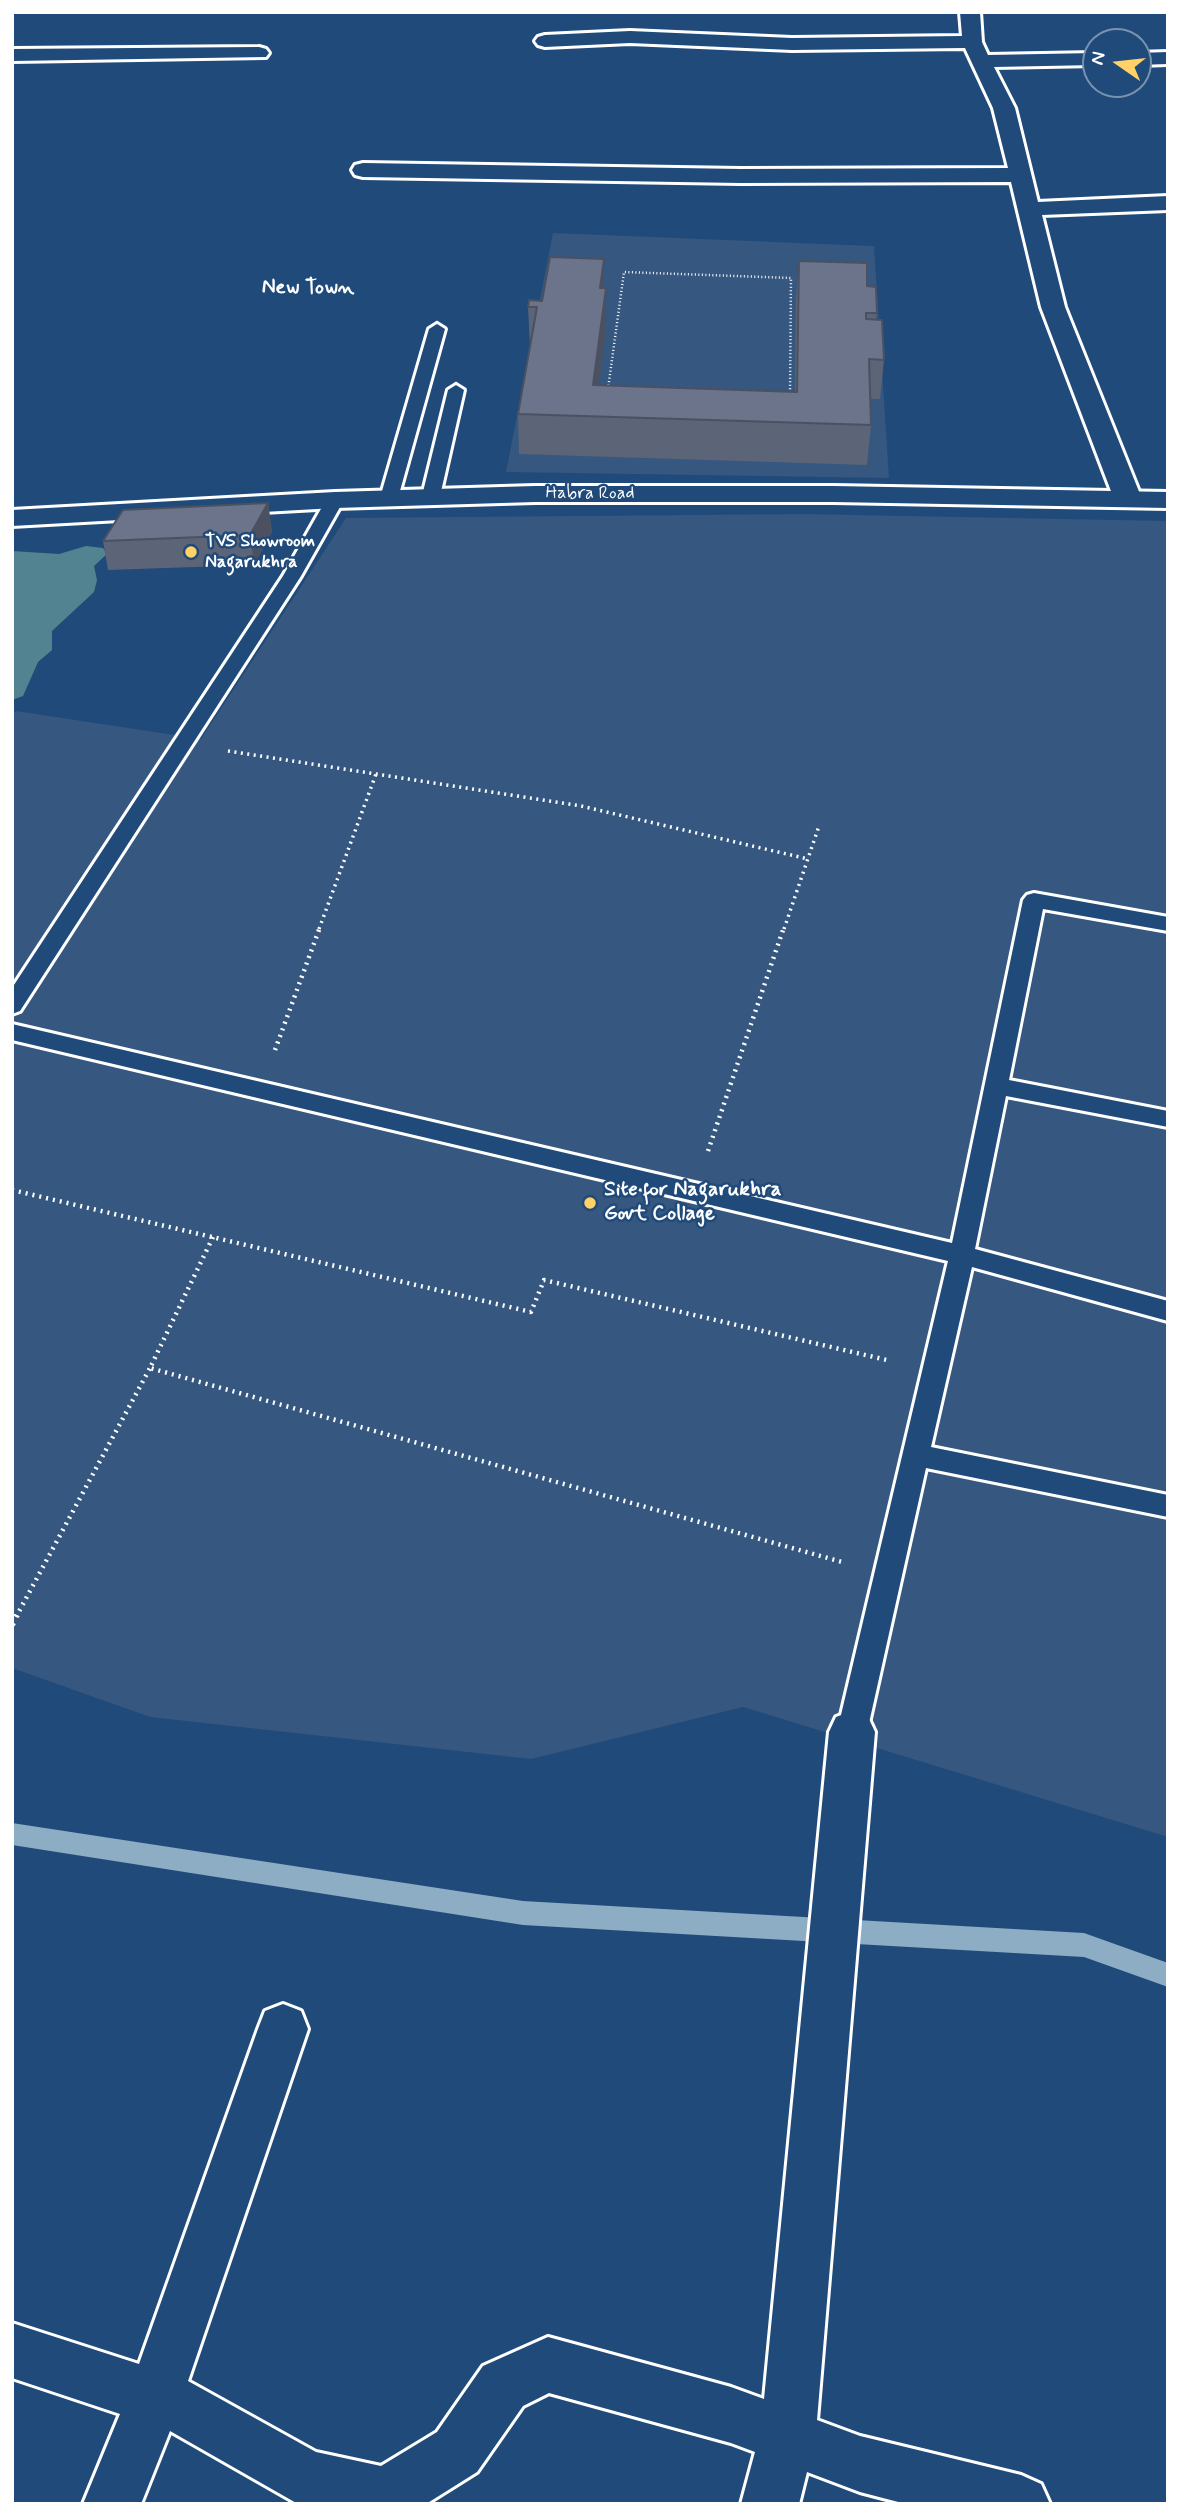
<!DOCTYPE html>
<html>
<head>
<meta charset="utf-8">
<style>
  body { margin:0 }
  #map { position:relative; width:1180px; height:2516px; overflow:hidden; background:#1f4a7a; font-family:Mynerve,sans-serif }
  canvas { display:block }
  .frame { position:absolute; inset:0; border:14px solid #fff; pointer-events:none }
  .north { position:absolute; left:1082px; top:28px; width:70px; height:70px; box-sizing:border-box; background:#1f4a7a; border:2px solid #7992af; border-radius:50%; rotate:284deg; font-size:19px; font-weight:700; line-height:28px; text-align:center; color:#fff }
  .north::after { content:''; display:block; margin:auto; width:24px; height:32px; background:#ffd166; clip-path:polygon(50% 0,100% 100%,50% 72%,0 100%) }
</style>
</head>
<body>
<div id="map">
<canvas width="1180" height="2516"></canvas>
<div class="frame"></div>
<div class="north">N</div>
</div>
<script>
const ctx = document.querySelector('canvas').getContext('2d');
ctx.lineJoin = 'round';
function paint(path, color) {
  ctx.fillStyle = color;
  ctx.fill(path, 'evenodd');
}
function shape(rows) {
  const path = new Path2D();
  for (const r of rows) {
    path.moveTo(r[0], r[1]);
    for (let i = 2; i < r.length; i += 2) path.lineTo(r[i], r[i + 1]);
  }
  return path;
}
function trace(path, color, width, dash) {
  ctx.strokeStyle = color;
  ctx.lineWidth = width;
  ctx.lineCap = dash ? 'butt' : 'round';
  ctx.setLineDash(dash || []);
  ctx.stroke(path);
}
function drawText(font, color, halo, rows, align = 'center') {
  ctx.font = font + ' Mynerve,sans-serif';
  ctx.lineWidth = 5;
  ctx.setLineDash([]);
  ctx.textBaseline = 'middle';
  ctx.strokeStyle = halo;
  ctx.fillStyle = color;
  for (const [text, x, y, turn = 0] of rows) {
    ctx.save();
    ctx.translate(x, y);
    ctx.rotate((+turn || 0) * Math.PI / 180);
    ctx.textAlign = isNaN(turn) ? turn : align;
    if (halo) ctx.strokeText(text, 0, 0);
    ctx.fillText(text, 0, 0);
    ctx.restore();
  }
}
paint(shape([
  [553,233,874,246,889,478,506,472],
  [804,514,1168,521,1168,1837,743,1707,531,1759,150,1717,12,1668,12,715,16,711,201,739,346,518]
]), '#36577f');
paint(shape([
  [86,546,103,548,107,554,94,566,97,580,94,592,52,631,52,650,38,662,23,696,12,700,12,551,59,554]
]), '#518490');
paint(shape([
  [12,1823,523,1901,1084,1933,1168,1963,1168,1987,1084,1957,523,1925,12,1845,12,1823]
]), '#8cadc3');
const service = shape([
  [437,324,445,329,398,498,389,503,383,502,380,498,429,329,437,324],
  [456,385,464,390,440,496,431,501,422,496,448,390,456,385],
  [335,495,344,500,301,576,20,1011,12,1014,12,988,283,576,326,500,335,495],
  [1034,893,1168,917,1168,931,1043,909,1009,1080,1168,1111,1168,1127,1006,1096,975,1249,1168,1301,1168,1321,972,1267,931,1447,1168,1495,1168,1517,926,1468,867,1732,862,1741,852,1745,842,1741,837,1732,948,1261,12,1040,12,1024,952,1243,1023,900,1027,895,1034,893]
]);
const minor = shape([
  [960,12,980,12,982,42,988,55,1096,53,1096,65,994,67,1015,108,1038,202,1168,196,1168,210,1042,215,1065,307,1142,499,1138,505,1128,507,1118,505,1114,499,1041,307,1011,182,741,183,363,177,355,175,352,170,355,165,363,163,741,169,1008,168,993,108,965,48,792,50,630,43,545,47,538,45,535,41,538,37,545,35,630,31,792,38,962,36,960,12],
  [259,47,266,49,269,53,266,57,12,61,12,49,259,47],
  [1168,52,1168,64,1138,65,1138,53,1168,52],
  [852,1711,868,1717,875,1732,817,2420,860,2436,1021,2475,1041,2484,1050,2504,906,2504,860,2492,807,2472,799,2504,741,2504,755,2452,731,2443,549,2393,523,2406,477,2472,426,2504,298,2504,170,2431,141,2504,83,2504,120,2414,12,2378,12,2323,139,2364,258,2029,265,2011,283,2004,301,2011,308,2029,188,2381,316,2452,381,2466,437,2432,483,2366,548,2337,731,2387,764,2399,829,1732,836,1717,852,1711]
]);
const primary = shape([
  [535,486,833,486,1168,492,1168,508,833,502,535,502,335,508,12,526,12,510,335,492,535,486]
]);
trace(service, '#fff', 6);
trace(minor, '#fff', 6);
trace(primary, '#fff', 6);
trace(shape([
  [608,389,624,272,791,278,790,397]
]), '#fff', 2.5, [1, 2.5]);
trace(shape([
  [228,751,581,806,808,859],
  [319,929,376,774],
  [784,929,819,826]
]), '#fff', 3.5, [2, 4.5]);
trace(shape([
  [275,1050,320,927],
  [708,1151,784,927],
  [12,1190,531,1312,544,1280,891,1361],
  [213,1237,150,1368,842,1562],
  [16,1617,150,1368]
]), '#fff', 4.5, [2, 5]);
trace(shape([
  [12,1625,17,1615]
]), '#fff', 6, [2.5, 7]);
paint(service, '#1f4a7a');
paint(minor, '#1f4a7a');
paint(primary, '#1f4a7a');
paint(shape([
  [604,259,604,288,606,327,598,386,795,392,796,299,799,261,867,286,877,313,876,320,884,360,880,399,870,399,871,425,867,465,519,454,518,414,530,346,528,307,542,301],
  [268,503,272,532,254,565,108,570,103,541]
]), '#5c6477');
paint(shape([
  [604,259,604,297,600,288],
  [606,288,606,327,595,416,593,385],
  [268,503,272,532,254,565,250,535]
]), '#4b5161');
const building = shape([
  [550,257,604,259,600,288,606,288,593,385,797,392,799,261,867,263,867,286,876,287,877,313,866,313,866,319,882,320,884,360,869,359,871,425,518,414,537,307,528,307,529,300,542,301,550,257],
  [268,503,250,535,103,541,123,510,268,503]
]);
paint(building, '#6b748a');
trace(building, '#4b5161', 2);
for (const [x, y, r, color] of [
  [191,552,7,"#ffd166"],
  [590,1203,7,"#ffd166"]
]) {
  const dot = new Path2D();
  dot.arc(x, y, r, 0, 2 * Math.PI);
  ctx.fillStyle = color;
  ctx.fill(dot);
  trace(dot, '#1f4a7a', 2.5);
}
drawText('18px', '#fff', '#1f4a7a', [
  ["Habra Road",590,494]
]);
drawText('bold 18px', '#fff', '#1f4a7a', [
  ["TVS Showroom",205,542],
  ["Nagarukhra",205,563]
], 'left');
drawText('bold 21px', '#fff', '#1f4a7a', [
  ["New Town",308,289]
]);
drawText('bold 21px', '#fff', '#1f4a7a', [
  ["Site for Nagarukhra",604,1191],
  ["Govt Collage",604,1215]
], 'left');
</script>
</body>
</html>
